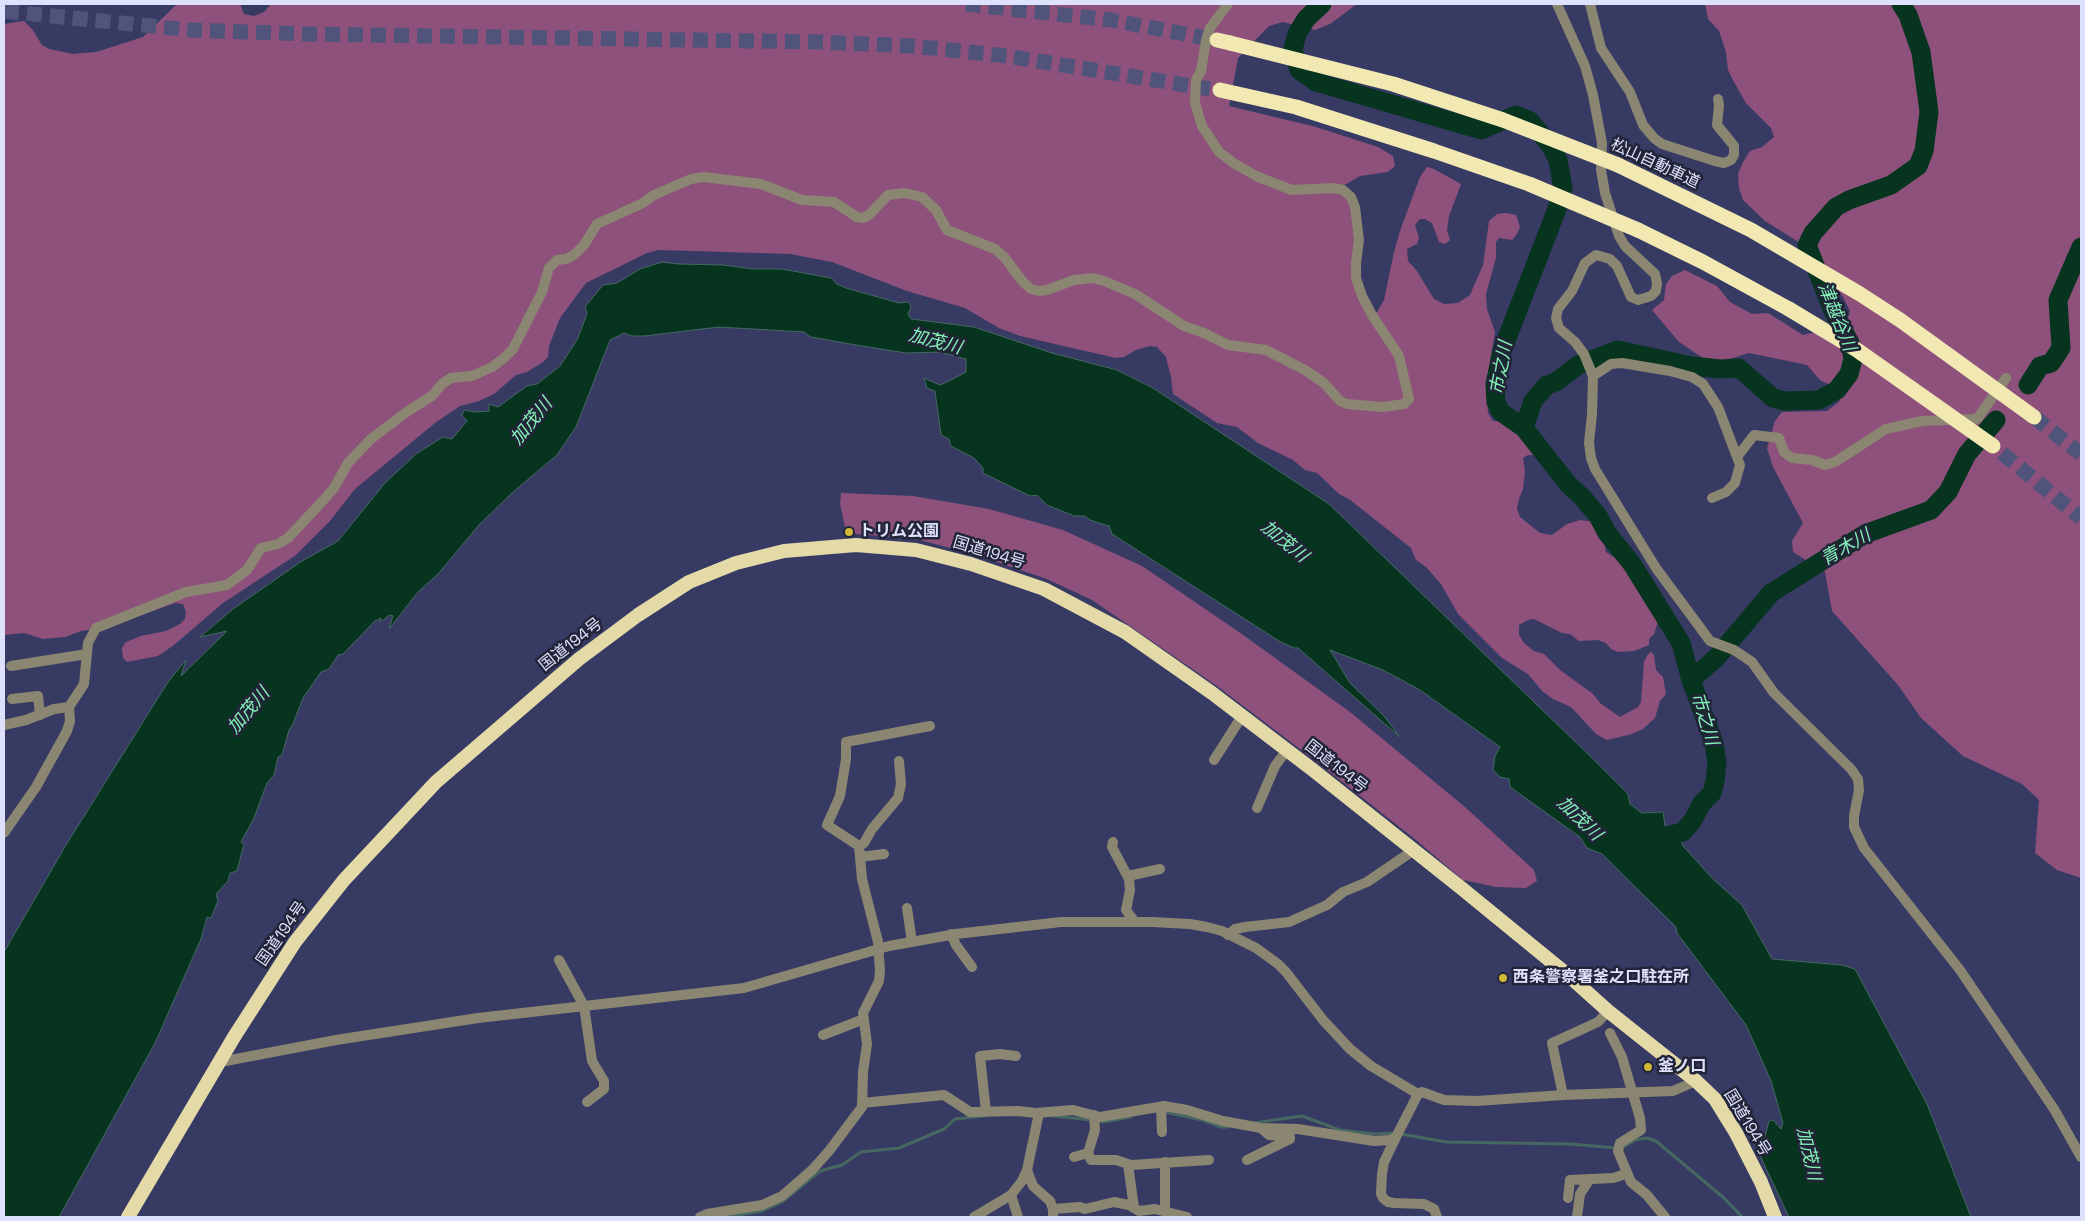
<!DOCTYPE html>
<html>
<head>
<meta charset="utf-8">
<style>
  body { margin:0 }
  #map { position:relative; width:2085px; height:1221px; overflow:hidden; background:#373b64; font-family:"Space Grotesk",sans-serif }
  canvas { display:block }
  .frame { position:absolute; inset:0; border:5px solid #dde1fb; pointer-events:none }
</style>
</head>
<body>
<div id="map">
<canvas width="2085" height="1221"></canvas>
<div class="frame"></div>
</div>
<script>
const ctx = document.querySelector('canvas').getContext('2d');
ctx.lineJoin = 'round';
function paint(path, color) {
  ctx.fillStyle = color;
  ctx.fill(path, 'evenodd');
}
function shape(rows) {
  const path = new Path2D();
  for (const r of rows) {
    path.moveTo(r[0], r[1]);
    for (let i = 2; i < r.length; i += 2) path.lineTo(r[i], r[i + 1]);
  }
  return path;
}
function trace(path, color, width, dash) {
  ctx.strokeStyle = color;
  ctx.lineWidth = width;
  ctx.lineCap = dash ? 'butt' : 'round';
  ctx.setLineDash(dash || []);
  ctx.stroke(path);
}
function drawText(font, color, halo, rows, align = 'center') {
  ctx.font = font + ' "Space Grotesk","Noto Sans JP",sans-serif';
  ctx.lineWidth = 5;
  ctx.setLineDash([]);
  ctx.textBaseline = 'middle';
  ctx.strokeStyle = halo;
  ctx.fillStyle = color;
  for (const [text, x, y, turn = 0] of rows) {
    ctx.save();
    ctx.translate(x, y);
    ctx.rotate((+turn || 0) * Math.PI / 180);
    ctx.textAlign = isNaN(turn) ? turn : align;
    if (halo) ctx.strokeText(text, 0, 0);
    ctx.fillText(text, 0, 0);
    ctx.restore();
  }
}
paint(shape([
  [177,4,240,4,244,14,254,16,264,12,271,4,1357,4,1330,24,1315,30,1283,22,1269,26,1238,58,1229,106,1316,127,1378,147,1393,156,1395,166,1388,172,1360,176,1343,186,1352,208,1356,239,1353,263,1369,314,1377,312,1384,300,1394,252,1401,228,1420,177,1427,167,1432,168,1461,184,1449,216,1447,230,1450,240,1445,244,1439,242,1432,223,1425,219,1420,219,1415,225,1419,238,1417,244,1407,249,1408,261,1417,271,1434,299,1444,304,1458,303,1470,295,1483,265,1489,221,1497,214,1506,213,1516,215,1520,227,1517,234,1512,240,1499,238,1496,242,1496,258,1486,294,1487,309,1495,332,1486,385,1488,413,1493,421,1507,422,1521,431,1539,451,1535,455,1528,455,1523,458,1525,472,1523,489,1519,499,1517,509,1520,517,1540,533,1552,535,1567,524,1580,520,1595,522,1602,533,1606,552,1625,564,1657,616,1658,622,1654,634,1649,639,1649,645,1634,651,1618,652,1611,649,1606,643,1598,640,1579,641,1570,634,1562,633,1534,619,1528,620,1519,625,1519,635,1524,643,1534,651,1544,654,1560,670,1593,694,1600,703,1620,717,1638,707,1641,702,1644,662,1648,654,1651,652,1654,655,1656,670,1663,677,1666,694,1660,701,1655,718,1643,729,1632,734,1607,740,1596,734,1571,707,1553,699,1542,691,1528,674,1502,658,1458,614,1441,584,1426,567,1416,560,1411,548,1392,533,1349,499,1339,494,1317,473,1305,470,1293,460,1258,443,1237,427,1217,423,1173,394,1171,377,1166,357,1157,347,1150,346,1136,350,1124,357,1116,358,1020,336,999,328,965,308,907,291,832,262,790,254,659,250,647,253,586,283,560,318,549,346,548,357,543,362,527,372,516,375,494,394,479,401,460,406,435,423,355,489,330,521,296,555,223,603,174,645,158,656,127,662,123,658,122,648,126,642,141,636,166,631,180,624,185,619,186,612,183,604,175,603,109,627,81,631,65,637,43,639,24,633,4,635,4,24,24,21,32,29,42,45,49,49,73,54,96,52,143,37],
  [1705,4,2081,4,2081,878,2057,870,2035,853,2039,800,2022,784,1963,756,1921,718,1898,685,1832,611,1825,572,1793,552,1792,541,1803,523,1773,467,1767,448,1775,421,1782,412,1827,411,1840,401,1832,386,1820,380,1807,365,1749,353,1723,361,1703,358,1679,342,1652,310,1664,300,1666,284,1672,276,1685,270,1717,286,1730,302,1752,314,1768,313,1803,335,1846,325,1850,311,1843,297,1797,241,1765,221,1743,200,1739,188,1738,174,1743,162,1750,151,1762,147,1774,137,1771,128,1746,103,1734,82,1728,70,1726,52,1719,31,1708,19],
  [841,493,913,496,989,509,1063,530,1142,566,1239,632,1350,712,1465,807,1534,870,1537,881,1526,888,1496,887,1463,880,1416,840,1317,762,1217,686,1092,600,1047,579,973,554,916,539,856,534,845,527,840,504]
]), '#8e517c');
const water = shape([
  [662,262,679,264,723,265,753,269,782,269,831,278,837,284,846,288,899,303,909,302,911,307,908,314,911,319,974,327,1052,353,1117,370,1153,388,1329,504,1591,757,1628,794,1630,804,1642,813,1663,812,1665,826,1680,839,1683,846,1713,879,1742,905,1772,959,1842,965,1855,969,1927,1104,1971,1217,1789,1217,1748,1130,1764,1140,1769,1121,1773,1120,1781,1129,1783,1123,1771,1081,1746,1025,1677,933,1676,927,1602,854,1587,848,1580,837,1510,787,1509,779,1500,777,1493,770,1495,756,1500,747,1420,690,1383,670,1330,650,1350,683,1383,715,1400,737,1298,648,1294,648,1279,641,1112,534,1109,526,1090,520,1085,516,1074,516,1062,511,1047,505,1037,495,1030,496,983,473,983,468,974,458,951,446,949,439,941,435,935,391,927,388,924,378,940,385,947,382,966,372,966,359,941,352,906,353,856,345,811,337,804,332,719,327,644,336,632,336,624,333,610,340,576,427,557,455,513,492,479,525,438,574,418,592,389,629,393,616,390,615,380,622,381,618,375,621,343,654,338,655,329,669,321,672,303,698,292,726,289,730,282,755,278,757,274,775,267,783,254,818,241,842,244,844,237,871,230,873,228,881,216,894,218,901,211,918,207,917,201,939,155,1043,59,1217,4,1217,4,952,66,845,168,682,186,660,181,676,227,631,200,637,233,609,302,561,338,541,385,483,416,454,443,437,452,439,467,421,462,415,464,410,475,412,489,411,489,404,498,407,527,386,537,384,560,366,577,340,587,314,585,307,603,285,617,283,640,269,662,262]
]);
paint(water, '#06341f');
trace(water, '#466861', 1);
trace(shape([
  [1164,1112,1203,1120,1221,1127,1228,1127],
  [1053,1116,1092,1120],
  [1098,1121,1103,1122,1131,1117],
  [1254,1123,1302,1116,1340,1130,1374,1134,1395,1133],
  [1401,1134,1446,1142,1570,1144,1616,1148],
  [1622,1148,1635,1140,1647,1138,1656,1141,1724,1198,1742,1217],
  [726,1217,762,1211,782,1202,820,1171,842,1165,861,1152,899,1148,944,1129,955,1119,984,1116]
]), '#466861', 3);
trace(shape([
  [1322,4,1306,19,1297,34,1293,49,1299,70,1316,82,1481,130,1516,115,1530,121,1551,146,1558,160,1563,188,1557,209,1502,351,1495,384,1496,402,1501,412,1524,428,1568,484,1583,498,1598,516,1607,533,1632,564,1681,643,1691,680,1714,743,1717,763,1715,781,1712,793,1702,803,1693,820,1683,832,1662,837,1649,837],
  [2028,385,2040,366,2051,363,2061,348,2058,300,2081,247],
  [1524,428,1533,401,1547,385,1556,382,1578,365,1618,350,1692,366,1720,369,1739,368,1773,398,1784,401,1819,400,1837,390,1849,374,1853,359,1850,343,1833,311,1807,245,1813,233,1836,207,1849,200,1891,185,1918,166,1924,151,1929,112,1921,52,1908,15,1901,4],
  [1691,680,1716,658,1771,593,1865,534,1931,510,1948,492,1967,454,1996,420]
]), '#06341f', 19);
trace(shape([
  [966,4,1111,20,1217,40],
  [4,11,190,30,307,34,819,42,913,46,1007,56,1210,89],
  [2034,417,2081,454],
  [2002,453,2081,518]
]), '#50547b', 15, [15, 8]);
trace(shape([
  [1557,4,1585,66,1593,95,1602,143,1601,170,1605,193,1619,236,1625,246,1655,274,1657,283,1656,291,1651,296,1638,300,1631,297,1617,266,1610,259,1596,255,1585,263,1572,291,1558,309,1556,318,1559,328,1575,342,1584,354,1593,376,1592,414,1589,443,1591,458,1595,469,1656,568,1710,641,1734,650,1752,662,1774,693,1851,769,1858,779,1859,790,1854,816,1854,827,1864,848,1960,970,2054,1109,2081,1157],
  [1590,4,1601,48,1630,92,1643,125,1654,138,1662,144,1715,161,1724,163,1731,160,1734,155,1734,146,1717,125,1719,105,1718,99],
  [1593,376,1611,364,1622,363,1670,371,1692,377,1703,384,1718,407,1740,465,1735,483,1726,492,1712,498],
  [1737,457,1754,435,1779,438,1784,452,1792,458,1812,460,1825,465,1835,462,1886,429,1922,421,1977,419,2006,378],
  [11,666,87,654],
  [12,699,38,696,40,715],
  [4,725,26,720,54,709,69,707],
  [1214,760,1242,716],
  [1257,808,1275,766,1287,750],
  [4,833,36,787,67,731,70,721,69,707,84,684,88,643,96,628,186,592,227,585,247,570,261,548,278,544,288,538,319,505,334,488,348,463,371,439,408,411,432,396,442,384,451,378,472,376,492,367,503,359,513,349,542,292,549,268,557,260,566,259,574,255,584,245,597,224,643,203,654,195,691,179,704,177,761,184,802,200,834,202,857,217,863,218,869,215,888,195,905,193,922,197,936,210,947,230,995,249,1005,258,1023,282,1031,289,1039,291,1047,290,1074,280,1093,278,1104,281,1135,294,1184,326,1204,333,1228,345,1266,350,1305,370,1324,383,1340,401,1347,404,1383,407,1404,404,1409,399,1399,356,1372,315,1362,296,1356,278,1356,263,1359,240,1355,207,1351,197,1343,190,1333,188,1292,190,1258,177,1235,164,1219,152,1202,126,1195,103,1196,80,1201,71,1206,40,1210,28,1228,4],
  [1113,842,1112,847,1129,879,1130,890,1126,910,1135,922],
  [859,846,864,843,872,829,898,798,901,784,899,761],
  [860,857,884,854],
  [1128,876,1160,869],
  [907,908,912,942],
  [951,934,956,945,972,967],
  [1228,935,1235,929,1245,927,1289,922,1327,905,1343,892,1367,882,1414,850],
  [559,960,584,1006,592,1061,604,1081,604,1089,587,1102],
  [1610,1033,1622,1057,1640,1118,1641,1130,1620,1143,1618,1151,1631,1182,1647,1195,1665,1217],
  [823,1035,864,1019],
  [220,1062,336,1040,478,1018,744,988,889,946,956,934,1061,922,1152,922,1190,924,1207,927,1222,931,1256,948,1278,964,1286,972,1323,1020,1350,1049,1371,1066,1418,1094],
  [1563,1095,1552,1043,1598,1022,1608,1011],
  [862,1103,944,1095,970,1112,1018,1111,1036,1113,1073,1110,1100,1117,1164,1106,1187,1110,1223,1121,1261,1128,1298,1129,1374,1141,1390,1140,1396,1137,1418,1094,1422,1092,1444,1100,1477,1101,1563,1095,1673,1091,1696,1081],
  [1161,1107,1162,1132],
  [986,1112,980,1056,1000,1054,1016,1056],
  [1094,1115,1095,1130,1088,1153,1091,1160,1116,1160,1131,1165,1209,1160],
  [1396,1137,1384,1162,1382,1174,1381,1194,1383,1198,1388,1202,1394,1203,1424,1204,1434,1209,1437,1217],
  [1074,1157,1088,1153],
  [1247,1160,1290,1139,1290,1137,1269,1135,1261,1128],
  [1128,1164,1134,1208],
  [1027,1170,1033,1186,1050,1201,1053,1209,1053,1217],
  [1011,1195,1018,1217],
  [1568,1198,1570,1180,1613,1178,1626,1174],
  [1053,1209,1080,1207,1085,1209,1114,1202,1129,1205,1139,1211,1155,1209,1187,1217],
  [1165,1212,1165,1162],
  [700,1217,707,1214,762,1205,782,1196,812,1170,829,1151,862,1107,863,1072,867,1044,863,1013,879,981,880,971,878,942,862,879,859,846,827,825,840,796,846,759,846,742,930,726],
  [974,1217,1011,1195,1022,1181,1027,1170,1039,1113],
  [1577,1217,1580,1194,1590,1179]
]), '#8a8671', 10);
trace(shape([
  [128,1217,234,1037,295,942,344,880,436,782,579,659,638,615,689,582,736,563,784,551,856,545,916,550,971,564,1044,589,1125,632,1212,693,1313,770,1460,887,1569,976,1608,1011,1696,1081,1715,1099,1736,1133,1761,1182,1775,1217]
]), '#e4daa8', 14);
trace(shape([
  [1217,40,1230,43],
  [1618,165,1751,230,1860,294,1900,320,2034,417],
  [1638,230,1703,262,1789,309]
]), '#f2e8b2', 15);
trace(shape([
  [1230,43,1393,84,1503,120,1618,165],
  [1220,90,1296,107,1434,151,1529,184,1638,230],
  [1789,309,1857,350,1993,446]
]), '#f2e8b2', 15);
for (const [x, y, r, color] of [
  [849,532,5,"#cfb837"],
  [1503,978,5,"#cfb837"],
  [1648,1067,5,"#cfb837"]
]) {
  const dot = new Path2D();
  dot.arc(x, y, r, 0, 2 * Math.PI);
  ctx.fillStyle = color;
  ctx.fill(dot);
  trace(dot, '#222437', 2);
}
drawText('16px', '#dde1fb', '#222437', [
  ["松山自動車道",1655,164,25],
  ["国道194号",989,553,17],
  ["国道194号",571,645,-38],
  ["国道194号",1336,767,38],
  ["国道194号",282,934,-55],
  ["国道194号",1747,1123,59]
]);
drawText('bold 16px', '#dde1fb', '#222437', [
  ["トリム公園",859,532],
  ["西条警察署釜之口駐在所",1513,978],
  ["釜ノ口",1658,1067]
], 'left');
drawText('italic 18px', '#83f1b6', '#222437', [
  ["津越谷川",1836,317,68],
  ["加茂川",935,342,15],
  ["市之川",1502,368,-80],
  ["加茂川",532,422,-51],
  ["加茂川",1284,542,39],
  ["青木川",1846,548,-30],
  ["加茂川",249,711,-50],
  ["市之川",1704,719,73],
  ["加茂川",1579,819,44],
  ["加茂川",1808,1154,77]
]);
</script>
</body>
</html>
